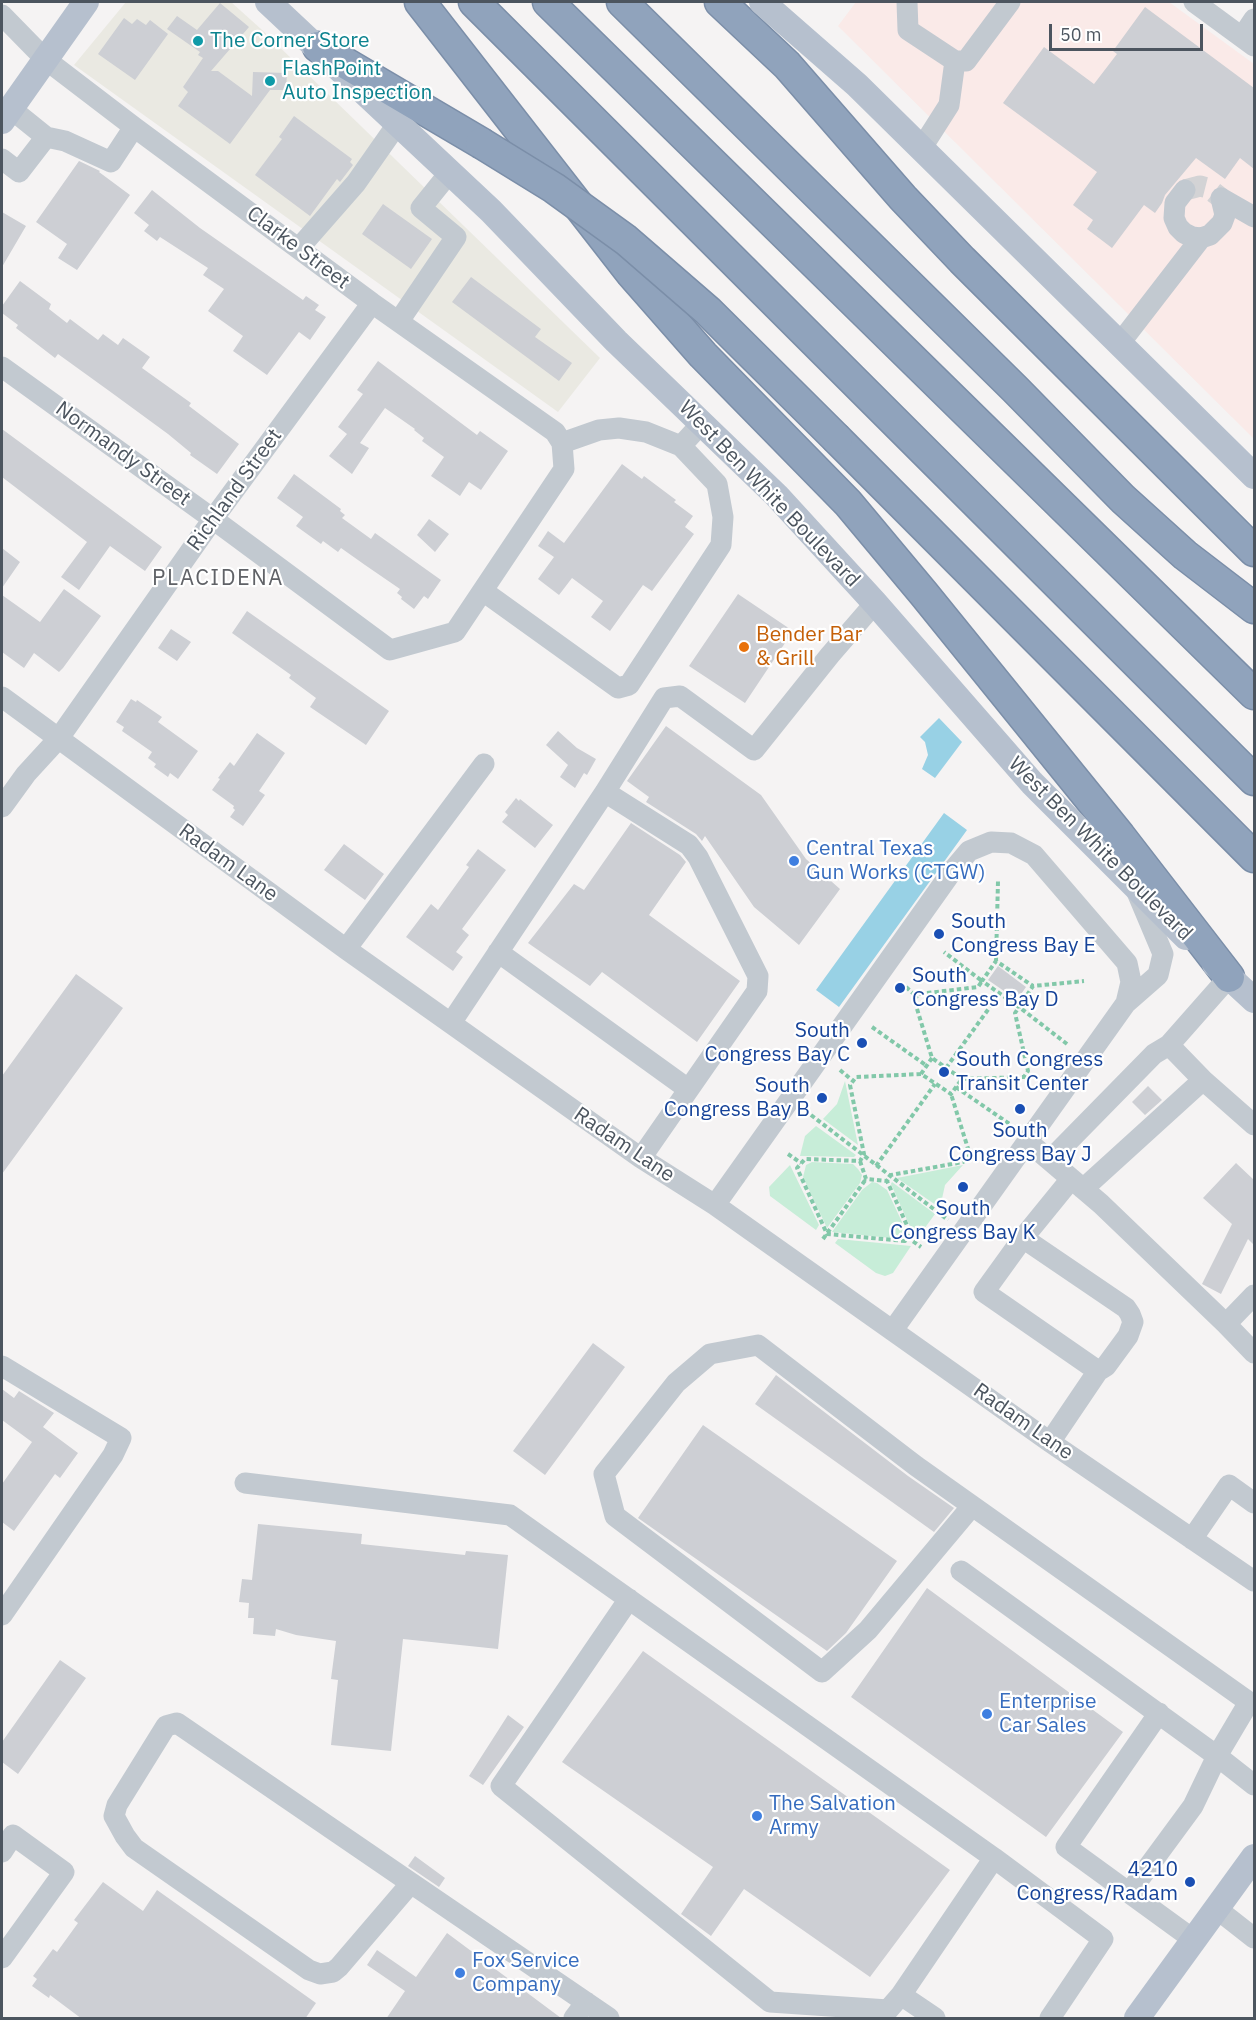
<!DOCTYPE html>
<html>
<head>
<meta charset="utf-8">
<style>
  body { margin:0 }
  #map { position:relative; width:1256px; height:2020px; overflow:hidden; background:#f5f3f3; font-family:"IBM Plex Sans",sans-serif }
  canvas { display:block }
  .frame { position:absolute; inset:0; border:3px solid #4c555f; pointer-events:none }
  .scale { position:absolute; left:1049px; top:24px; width:154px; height:27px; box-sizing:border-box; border:3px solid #4c555f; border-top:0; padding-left:8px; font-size:18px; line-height:21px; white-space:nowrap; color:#4c555f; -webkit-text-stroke:4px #fff; paint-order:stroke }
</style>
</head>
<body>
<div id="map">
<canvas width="1256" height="2020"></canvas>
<div class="frame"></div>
<div class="scale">50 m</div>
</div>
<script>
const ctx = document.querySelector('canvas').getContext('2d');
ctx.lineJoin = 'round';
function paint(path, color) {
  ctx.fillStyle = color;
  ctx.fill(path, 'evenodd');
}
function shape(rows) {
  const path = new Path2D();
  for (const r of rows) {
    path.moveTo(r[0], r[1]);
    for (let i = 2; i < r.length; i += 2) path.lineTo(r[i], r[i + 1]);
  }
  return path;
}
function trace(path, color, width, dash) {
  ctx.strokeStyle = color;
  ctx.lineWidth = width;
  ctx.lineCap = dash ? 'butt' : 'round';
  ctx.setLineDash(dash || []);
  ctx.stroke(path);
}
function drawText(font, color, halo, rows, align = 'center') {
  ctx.font = font + ' "IBM Plex Sans",sans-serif';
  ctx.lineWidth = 4.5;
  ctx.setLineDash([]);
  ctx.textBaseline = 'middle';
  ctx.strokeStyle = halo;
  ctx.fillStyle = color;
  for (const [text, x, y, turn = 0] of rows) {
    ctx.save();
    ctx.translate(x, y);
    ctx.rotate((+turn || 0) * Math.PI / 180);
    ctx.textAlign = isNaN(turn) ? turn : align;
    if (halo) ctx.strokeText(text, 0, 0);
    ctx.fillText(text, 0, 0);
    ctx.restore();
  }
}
paint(shape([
  [126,2,231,2,261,29,600,358,558,412,74,65]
]), '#eae9e2');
paint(shape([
  [856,2,1169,2,1254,64,1254,439,838,26]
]), '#faeae8');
paint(shape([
  [845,1081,858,1145,823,1119,837,1104],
  [816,1126,856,1155,854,1157,800,1156,805,1136],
  [812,1162,853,1164,858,1169,862,1175,860,1183,827,1228,803,1177,806,1165],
  [790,1165,819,1225,816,1230,770,1196,769,1187],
  [963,1165,945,1185,940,1208,897,1178],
  [872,1182,877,1183,887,1190,902,1222,903,1231,901,1235,891,1238,832,1232,862,1190],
  [892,1182,935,1214,916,1240,891,1184],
  [838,1239,911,1246,893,1273,885,1276,876,1273,835,1243]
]), '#c7edd8');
paint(shape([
  [939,718,962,742,935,778,922,769,928,755,925,742,920,737],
  [944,813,967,830,839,1007,816,990]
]), '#98d1e5');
paint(shape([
  [220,3,249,27,211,71,218,71,252,96,253,72,287,73,286,90,270,90,230,144,178,106,188,92,183,87,203,58,198,55,200,52,167,29,177,16,197,30],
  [1145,7,1254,88,1254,169,1240,158,1225,179,1196,158,1165,195,1162,203,1155,213,1144,205,1112,248,1087,229,1093,220,1073,205,1097,172,1003,103,1044,47,1094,84,1117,54,1113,51],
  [124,18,132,24,137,19,146,25,150,20,168,34,135,80,98,54],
  [294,116,352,159,350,162,353,165,340,182,337,179,310,216,255,175,282,139,279,137],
  [79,161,100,171,99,172,130,195,77,270,58,258,67,244,36,222],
  [152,190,200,228,263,272,303,300,306,296,319,305,315,310,326,317,310,340,299,332,267,375,233,351,243,336,208,311,224,289,203,275,208,268,160,237,157,241,144,231,149,225,134,213],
  [383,204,432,239,411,269,362,234],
  [2,212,26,226,2,267],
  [471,277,541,329,535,337,572,363,559,381,452,302],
  [20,281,51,304,49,309,67,323,70,319,98,340,103,334,118,345,123,338,150,357,142,368,191,403,189,406,239,444,217,474,190,455,191,453,168,434,112,393,58,354,55,358,16,328,18,325,2,313,2,306],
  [378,361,477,435,480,431,508,451,481,490,469,482,460,496,431,476,444,457,422,441,424,438,414,430,415,429,385,408,360,443,369,448,352,474,329,456,347,434,338,427,363,394,357,390],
  [2,429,162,547,145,571,110,546,79,590,61,577,87,542,2,477],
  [622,464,642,479,644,476,676,500,674,502,693,516,685,527,694,534,652,591,643,585,610,631,591,617,603,601,572,578,559,595,538,579,554,557,538,546,548,531,564,543],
  [294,474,341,509,340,511,345,515,342,518,371,539,375,533,441,580,428,599,424,596,414,609,401,599,402,597,397,593,400,589,365,565,341,548,338,552,323,541,321,544,296,526,303,517,277,498],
  [429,519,449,534,435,552,417,535],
  [2,548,20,562,2,588],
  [64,589,101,616,63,668,59,672,34,653,24,668,2,652,2,595,40,622],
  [738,594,793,631,745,703,689,666],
  [247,611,389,711,366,745,310,707,316,698,289,678,291,675,232,633],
  [171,629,191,642,177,661,158,648],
  [131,699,136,702,137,700,162,717,158,722,198,751,178,779,170,773,168,777,154,767,156,764,148,758,152,752,122,731,124,727,116,722],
  [666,726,761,795,806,859,840,889,799,945,754,907,705,836,702,841,696,834,646,802,649,797,627,781],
  [558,731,577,748,596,759,587,775,584,773,575,788,560,777,568,765,546,745],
  [257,733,285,753,259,791,265,795,243,826,230,817,235,810,233,808,234,806,212,790,220,779,218,778,230,762,234,766],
  [516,798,519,801,520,799,553,825,535,848,502,822,508,815,505,812],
  [631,823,680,855,686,862,649,915,740,981,697,1042,602,972,590,986,528,943,574,884,584,890],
  [344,844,384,874,365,900,324,870],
  [478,849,506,870,462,929,469,935,456,952,463,957,453,971,406,937,431,904,438,910,469,867,466,865],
  [998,966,1026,987,1017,1000,988,980],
  [76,974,123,1008,2,1174,2,1076],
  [1148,1086,1162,1100,1145,1115,1132,1102],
  [1236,1163,1254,1180,1254,1245,1248,1239,1221,1294,1202,1284,1232,1224,1203,1198],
  [593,1343,625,1367,545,1475,513,1451],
  [776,1375,908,1476,954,1508,934,1532,755,1404],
  [2,1389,14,1398,19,1391,54,1413,43,1427,78,1453,60,1478,55,1474,14,1531,2,1522,2,1484,32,1442,2,1420],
  [703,1425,897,1561,846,1633,827,1651,638,1518],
  [258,1524,362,1534,361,1544,465,1555,466,1551,508,1555,498,1649,403,1639,391,1751,331,1745,338,1680,331,1679,336,1641,296,1635,276,1629,275,1636,253,1634,254,1618,248,1618,249,1603,239,1602,242,1579,252,1580],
  [927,1588,1123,1732,1046,1837,851,1697],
  [643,1651,950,1870,870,1977,744,1889,711,1936,681,1914,713,1867,562,1762],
  [60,1660,86,1678,18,1774,2,1762,2,1742],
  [508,1715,524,1727,483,1785,469,1776],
  [415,1856,445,1878,439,1887,408,1866],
  [103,1882,143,1911,157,1890,316,2003,305,2019,82,2019,50,1995,49,1998,32,1986,37,1979,33,1976,53,1949,57,1952,78,1923,74,1920],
  [447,1933,561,2018,562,2019,386,2019,405,1991,367,1965,377,1950,416,1977]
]), '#cdcfd4');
trace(shape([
  [1185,190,1200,186,1208,188,1221,198]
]), '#d3d3d5', 21, [21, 10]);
const highway = shape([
  [420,2,631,273,703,355,848,503,924,594,1120,836,1229,977],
  [474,2,1254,780],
  [548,2,1254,694],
  [622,2,1015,389,1123,499,1185,555,1254,608],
  [720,2,787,65,903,198,962,260,1254,551],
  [318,47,481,143],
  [837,439,1254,857]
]);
trace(highway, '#7b8ea8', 33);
trace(shape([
  [996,961,998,881],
  [906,987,917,997],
  [872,1027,927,1066],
  [1067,1044,1019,1007,1033,986,1084,981],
  [932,1058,921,1074,951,1094,962,1079,932,1058,914,999,919,994,978,987,982,981,944,952],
  [946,1068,1000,993],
  [840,1070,853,1081],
  [921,1074,856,1077,850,1085,864,1154,860,1161,805,1159,797,1168,827,1234,905,1241,910,1232,887,1181,891,1175,963,1162,970,1155,951,1094],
  [962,1079,1024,1077,1028,1071,1015,1013,1019,1007,982,981,996,961,1033,986],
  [956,1087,1011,1125],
  [811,1115,948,1220],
  [788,1154,801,1163],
  [860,1161,866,1179,887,1181],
  [876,1166,935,1084],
  [907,1237,921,1247],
  [823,1239,866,1179]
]), '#82c8a9', 4, [4.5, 3]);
trace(shape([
  [907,2,908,30,955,61,966,61,1010,2],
  [1194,2,1254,46],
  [2,15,45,59,134,127,372,303,555,432,562,443,564,469,455,632,390,650,213,519,2,367],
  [1242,37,1254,19],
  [46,137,65,141,111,162,134,127],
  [921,149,949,105,955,61],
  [2,159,19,172,46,137,10,108],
  [1185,190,1175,203,1174,218,1178,227,1184,233,1192,237,1201,238,1210,235,1222,223,1225,215,1221,198],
  [1221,198,1254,217],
  [299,248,356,183,398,123],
  [399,321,456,237,421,208,450,172],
  [1120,343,1201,238],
  [562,443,599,430,619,428,646,432,681,446],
  [483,591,618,688,629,685,721,545,723,517,717,484,681,446,701,424],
  [2,697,346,949,641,1158,715,1205,1050,1442,1254,1581],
  [605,792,689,845,698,857,758,976,757,991,641,1158],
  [2,807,26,774,59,738,213,519,372,303],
  [346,949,484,764],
  [498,952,688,1089],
  [1126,1003,1158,975,1163,954,1136,890],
  [451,1023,605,792,664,698,680,696,754,750,830,655,875,603],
  [1203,1080,1254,1125],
  [1027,1141,1101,1204,1226,1324],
  [1050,1160,1154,1054,1169,1045],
  [1083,1189,1203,1080,1169,1045,1229,977],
  [715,1205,953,870,969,851,991,842,1011,843,1034,855,1127,963,1131,982,1126,1003,893,1330],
  [1023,1238,1126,1308,1130,1314,1133,1322,1128,1336,1106,1366,1098,1371],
  [1254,1295,1226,1324,1254,1353],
  [2,1366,121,1438,113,1455,2,1615],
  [1050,1442,1098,1371,984,1292,1023,1238,1071,1179],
  [245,1483,510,1515,994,1858,901,1995,935,2018],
  [972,1506,868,1630,822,1672,615,1516,604,1474,676,1383,710,1354,758,1345,916,1466,1249,1702,1217,1756,1254,1785],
  [1192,1539,1229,1485,1254,1503],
  [961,1571,1217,1756,1193,1806,1129,1893],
  [629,1599,501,1786,770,2002,888,2010,901,1995],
  [1159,1713,1066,1847,1194,1940],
  [2,1852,13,1835,64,1872,2,1958],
  [994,1858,1103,1939,1050,2018],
  [411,1883,339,1967,333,1972,320,1974,309,1970,134,1848,125,1836,114,1816,117,1805,166,1726,177,1723,411,1883,609,2018],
  [1217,1909,1254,1938],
  [574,2018,586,2002]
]), '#c2c9d0', 21);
trace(shape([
  [268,2,491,211,616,341,777,496,875,603,1032,783,1186,937],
  [762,2,857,85,1254,476],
  [2,121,86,2],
  [1215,964,1254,1000],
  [1137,2018,1254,1857]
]), '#b6c0ce', 26);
trace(highway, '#90a3bc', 30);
const highwayBridge = shape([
  [481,143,554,188,626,240,708,311,837,439]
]);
trace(highwayBridge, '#7b8ea8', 33, []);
trace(highwayBridge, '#90a3bc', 30);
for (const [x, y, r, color] of [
  [198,41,6,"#0f9aa8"],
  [270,81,6,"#0f9aa8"],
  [744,647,6,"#e8710a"],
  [794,861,6,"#3f7fe0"],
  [939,934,6,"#1a4fb4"],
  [900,988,6,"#1a4fb4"],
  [862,1043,6,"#1a4fb4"],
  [944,1072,6,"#1a4fb4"],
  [822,1098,6,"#1a4fb4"],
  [1020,1109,6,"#1a4fb4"],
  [963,1187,6,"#1a4fb4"],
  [987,1714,6,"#3f7fe0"],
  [757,1816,6,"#3f7fe0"],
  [1190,1882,6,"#1a4fb4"],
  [460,1973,6,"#3f7fe0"]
]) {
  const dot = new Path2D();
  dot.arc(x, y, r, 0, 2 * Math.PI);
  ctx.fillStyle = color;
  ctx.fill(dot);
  trace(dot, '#fff', 2);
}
drawText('21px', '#0d838f', '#fff', [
  ["The Corner Store",210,41],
  ["FlashPoint",282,69],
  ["Auto Inspection",282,93]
], 'left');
drawText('21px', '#4c555f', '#fff', [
  ["Clarke Street",298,248,37],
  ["Normandy Street",123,454,36],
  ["Richland Street",235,490,-54],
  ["West Ben White Boulevard",769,494,46],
  ["West Ben White Boulevard",1100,849,45],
  ["Radam Lane",228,863,36],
  ["Radam Lane",624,1145,34],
  ["Radam Lane",1023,1422,35]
]);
drawText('21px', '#c56008', '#fff', [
  ["Bender Bar",756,635],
  ["& Grill",756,659]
], 'left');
drawText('21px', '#366cbe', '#fff', [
  ["Central Texas",806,849],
  ["Gun Works (CTGW)",806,873],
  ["Enterprise",999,1702],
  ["Car Sales",999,1726],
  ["The Salvation",769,1804],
  ["Army",769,1828],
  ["Fox Service",472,1961],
  ["Company",472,1985]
], 'left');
drawText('21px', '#164399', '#fff', [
  ["South",951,922],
  ["Congress Bay E",951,946],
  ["South",912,976],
  ["Congress Bay D",912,1000],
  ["South",850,1031,"right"],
  ["Congress Bay C",850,1055,"right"],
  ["South Congress",956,1060],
  ["Transit Center",956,1084],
  ["South",810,1086,"right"],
  ["Congress Bay B",810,1110,"right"],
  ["South",1020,1131,"center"],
  ["Congress Bay J",1020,1155,"center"],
  ["South",963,1209,"center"],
  ["Congress Bay K",963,1233,"center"],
  ["4210",1178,1870,"right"],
  ["Congress/Radam",1178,1894,"right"]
], 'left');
ctx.letterSpacing = '1.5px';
drawText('22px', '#606267', '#fff', [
  ["PLACIDENA",218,579]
]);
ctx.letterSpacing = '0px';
</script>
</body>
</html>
